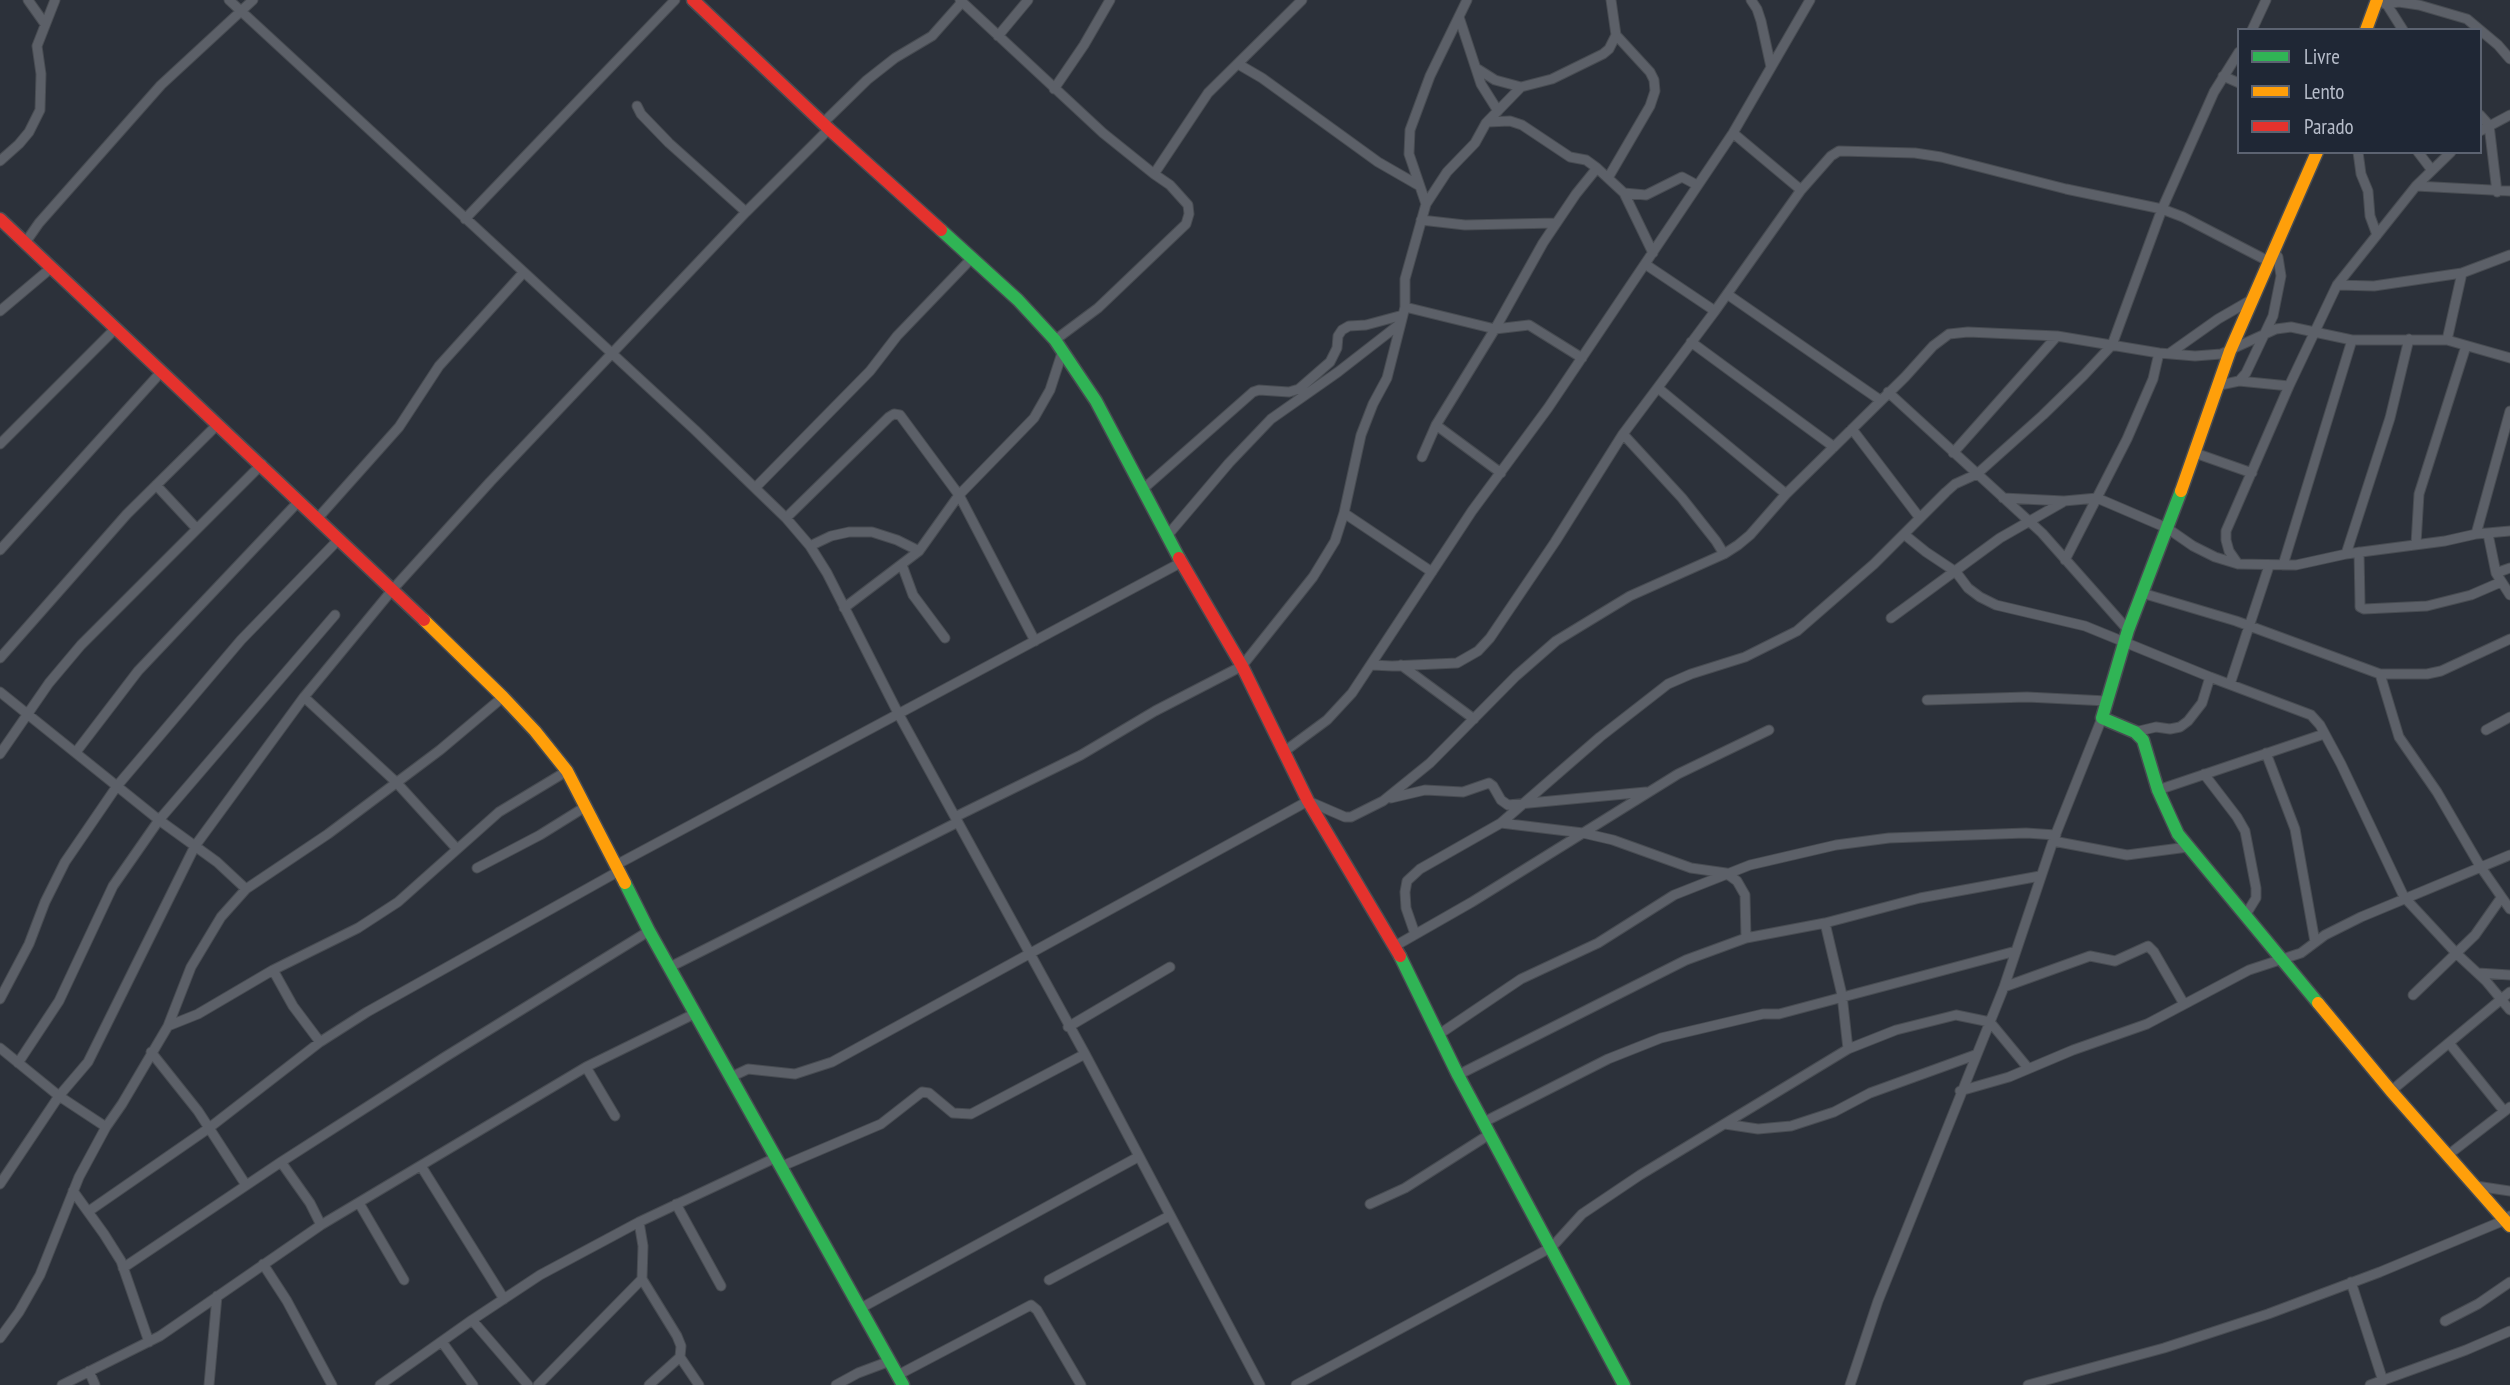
<!DOCTYPE html>
<html>
<head>
<meta charset="utf-8">
<style>
  body { margin:0 }
  #map { position:relative; width:2510px; height:1385px; overflow:hidden; background:#2c313a; font-family:"PT Sans Narrow",sans-serif }
  canvas { display:block }
  .legend { position:absolute; left:2237px; top:28px; width:245px; height:126px; box-sizing:border-box; background:#1f2735; border:2px solid #5c6371; margin:0; padding:9px 12px; list-style:none; font-size:21px; color:#b7bdca }
  .legend li { display:flex; align-items:center; gap:14px; height:35px }
  .legend b { width:35px; border:2px solid #5c6371 }
</style>
</head>
<body>
<div id="map">
<canvas width="2510" height="1385"></canvas>
<ul class="legend">
<li><b style="height:9px;background:#30b455"></b>Livre</li>
<li><b style="height:9px;background:#ff9f0a"></b>Lento</li>
<li><b style="height:9px;background:#e5322d"></b>Parado</li>
</ul>
</div>
<script>
const ctx = document.querySelector('canvas').getContext('2d');
ctx.lineJoin = 'round';
function shape(rows) {
  const path = new Path2D();
  for (const r of rows) {
    path.moveTo(r[0], r[1]);
    for (let i = 2; i < r.length; i += 2) path.lineTo(r[i], r[i + 1]);
  }
  return path;
}
function trace(path, color, width, dash) {
  ctx.strokeStyle = color;
  ctx.lineWidth = width;
  ctx.lineCap = dash ? 'butt' : 'round';
  ctx.setLineDash(dash || []);
  ctx.stroke(path);
}
const street = shape([
  [28,0,45,24],
  [229,0,695,430,786,518,810,546,827,573,898,713,1085,1054,1260,1385],
  [960,0,1103,133,1154,174,1208,93,1302,0],
  [1751,0,1757,9,1761,21,1771,67],
  [2384,0,2403,30],
  [2385,4,2399,2,2419,5,2467,19,2498,45,2510,59],
  [1459,17,1481,84,1498,111],
  [2252,30,2266,0],
  [998,36,1028,0],
  [1238,64,1262,78,1378,162,1418,185],
  [1476,68,1495,80,1521,87,1552,79,1603,54,1609,49,1616,35],
  [2223,76,2239,83],
  [1054,89,1084,45,1110,0],
  [637,106,641,114,669,143,746,212],
  [2480,115,2489,125,2497,192],
  [1488,122,1510,121,1522,125,1570,157,1586,160,1597,168,1624,193,1653,253],
  [823,123,867,80,895,58,932,36,962,2],
  [2480,131,2510,115],
  [1733,133,1801,190],
  [2358,152,2361,174,2368,191,2370,216,2377,235],
  [2418,152,2431,169],
  [0,161,19,144,29,132,40,110,41,74,37,46,55,0],
  [1608,178,1650,106,1655,91,1654,80,1650,72,1616,35,1611,0],
  [2416,186,2510,191],
  [1624,193,1646,195,1682,177,1697,185],
  [1426,204,1409,154,1410,130,1430,76,1467,0],
  [465,219,675,0],
  [1421,220,1465,225,1556,223],
  [25,243,39,223,161,85,253,0],
  [1645,264,1715,311],
  [2337,285,2374,286,2462,273,2510,255],
  [1727,294,1880,400],
  [1405,307,1495,329,1529,325,1582,358],
  [0,311,51,268],
  [1055,340,1098,308,1186,224,1189,214,1188,205,1170,185,1154,174],
  [2447,340,2462,273],
  [1691,342,1834,447],
  [2170,353,2218,319,2251,300],
  [2239,381,2289,386],
  [2220,385,2239,381,2246,373,2273,316,2281,276,2278,257,2273,251],
  [1658,388,1786,494],
  [1888,392,2042,533,2128,630],
  [1436,425,1501,473],
  [1852,429,1919,517],
  [1623,434,1682,498,1716,541,1724,554],
  [0,444,116,328],
  [1953,453,2057,336],
  [2195,453,2252,473],
  [1422,457,1436,425,1495,329,1543,243,1576,194,1597,168],
  [156,485,197,529],
  [755,488,870,371,897,336,972,258],
  [1142,490,1253,392,1259,390,1289,392,1299,389,1330,362,1337,348,1338,336,1342,330,1349,326,1366,325,1403,315],
  [2003,498,2064,501,2097,498,2167,528,2193,546,2215,557,2238,564,2296,565,2346,554,2445,541,2476,534,2510,531],
  [1344,513,1432,572],
  [786,518,889,417,894,414,900,415,959,495,1035,641],
  [317,519,399,427,439,366,523,273],
  [2476,534,2510,411],
  [2488,534,2496,573,2510,595],
  [1905,535,1926,552,1956,572,1968,588,1980,597,1996,605,2085,626,2210,677,2311,715,2320,725,2341,764,2404,897,2457,954,2486,981,2510,1010],
  [1167,536,1229,463,1271,419,1338,372,1401,323,1405,307,1405,279,1426,204,1447,172,1475,143,1486,123,1521,87],
  [2416,544,2419,494,2466,346],
  [810,546,831,536,849,532,872,532,897,540,919,551],
  [0,550,162,371],
  [2359,552,2360,603,2360,607,2364,609,2427,606,2471,595,2501,582],
  [2346,554,2390,418,2409,339],
  [2065,560,2127,439,2153,379,2159,353],
  [2238,564,2229,551,2226,540,2226,531,2289,386,2337,285,2416,186,2451,152],
  [902,565,913,595,945,638],
  [2283,565,2352,340],
  [2496,573,2510,568],
  [2142,593,2236,621,2380,674,2427,674,2441,671,2510,639],
  [844,608,919,551,959,495,1034,418,1050,390,1063,350],
  [1891,618,2000,538,2063,502],
  [0,658,127,514,218,424],
  [1372,665,1392,666,1457,663,1478,651,1490,638,1555,542,1623,434,1715,311,1801,190,1831,156,1839,151,1915,153,1941,157,2066,189,2162,209,2183,217,2268,261],
  [1401,665,1474,719],
  [2380,674,2399,737,2437,792,2480,866,2510,909],
  [2230,684,2269,566],
  [0,692,159,820,217,862,246,889],
  [304,697,396,782,457,849],
  [1927,700,2027,697,2107,701],
  [2486,730,2510,717],
  [2135,732,2156,727,2170,729,2180,727,2188,721,2202,703,2210,677],
  [1285,751,1327,720,1352,693,1472,511,1548,408,1733,133,1810,0],
  [76,752,138,671,299,501],
  [2266,753,2295,829,2315,942],
  [0,754,49,683,81,645,262,464],
  [2204,774,2237,817,2245,831,2256,888,2256,898,2245,916],
  [2158,790,2324,734],
  [1391,798,1425,790,1463,792,1489,783,1493,786,1501,800,1508,805,1646,792],
  [955,817,1081,755,1155,711,1242,666,1313,577,1335,541,1344,513,1361,435,1373,404,1387,378,1401,323],
  [1501,823,1600,737,1668,684,1691,674,1745,657,1797,631,1874,564,1946,492,1955,484,1977,474,2043,415,2084,375,2112,345,2162,209,2214,92,2239,52],
  [2053,841,2127,855,2188,847],
  [616,865,1182,562],
  [477,868,540,835,585,807],
  [1825,923,1842,995,1848,1049],
  [1415,934,1406,908,1405,892,1407,881,1420,869,1501,823,1583,833,1613,840,1691,868,1726,873,1737,881,1745,895,1746,938],
  [1395,946,1472,902,1678,774,1769,730],
  [670,967,958,822],
  [273,970,293,1006,320,1042],
  [2478,973,2510,975],
  [2004,987,2090,956,2115,961,2148,946,2154,952,2184,1004],
  [2413,995,2475,935,2501,898],
  [0,999,29,944,45,902,65,862,117,786,241,640,339,539],
  [168,1026,198,1014,273,970,358,928,398,902,499,812,567,771],
  [1068,1027,1170,967],
  [1438,1035,1521,979,1598,943,1674,895,1750,865,1836,845,1889,838,2026,833,2056,835],
  [2449,1043,2504,1111],
  [0,1048,59,1096,106,1127],
  [151,1052,198,1111,246,1185],
  [18,1063,59,1001,113,886,159,820,335,615],
  [586,1067,615,1116],
  [1458,1075,1686,960,1746,938,1825,923,1920,898,2040,876],
  [731,1077,748,1069,795,1074,832,1062,1308,801,1345,817,1351,817,1383,801,1430,763,1516,676,1556,641,1630,596,1724,554,1738,545,1750,535,1786,494,1905,377,1933,346,1949,334,1968,332,2057,336,2159,353,2195,356,2221,354,2276,329,2291,327,2352,340,2447,340,2510,358],
  [1960,1091,2009,1077,2073,1050,2147,1024,2249,970,2301,953,2325,935,2361,917,2510,855],
  [2391,1091,2510,992],
  [1484,1122,1608,1059,1661,1038,1763,1014,1779,1014,2016,951],
  [1725,1124,1758,1129,1791,1126,1834,1112,1870,1093,1975,1055],
  [2448,1155,2510,1107],
  [281,1162,310,1203,321,1225],
  [421,1166,504,1299],
  [780,1167,881,1124,922,1092,929,1093,953,1113,971,1114,1085,1054],
  [0,1184,59,1096,88,1062,195,846,304,697,393,589,490,482,746,212,829,129],
  [2476,1186,2510,1191],
  [73,1191,104,1234,121,1261,149,1342],
  [359,1203,404,1280],
  [676,1204,721,1286],
  [1370,1204,1405,1188,1490,1134],
  [89,1211,209,1128,320,1042,367,1012,619,871],
  [263,1264,287,1301,332,1385],
  [123,1268,281,1162,445,1057,649,931],
  [642,1279,677,1336,681,1346,680,1357,699,1385],
  [1049,1280,1169,1216],
  [2351,1282,2383,1381],
  [861,1308,1138,1157],
  [472,1320,528,1385],
  [2445,1321,2478,1304,2510,1282],
  [0,1338,19,1312,40,1275,79,1177,106,1127,122,1104,168,1026,191,967,221,917,246,889,328,834,440,750,503,697],
  [442,1342,473,1385],
  [89,1371,95,1385],
  [898,1375,1031,1305,1037,1310,1081,1385],
  [62,1385,160,1336,321,1225,586,1067,696,1013],
  [209,1385,217,1296],
  [380,1385,472,1320,540,1275,639,1222,775,1158],
  [538,1385,642,1279,643,1246,639,1222],
  [649,1385,680,1357],
  [836,1385,858,1373,890,1361],
  [1296,1385,1552,1247,1582,1214,1640,1175,1848,1049,1896,1030,1956,1015,1990,1022,2028,1068],
  [1850,1385,1878,1301,2004,987,2053,841,2102,718],
  [2028,1385,2164,1348,2268,1314,2380,1272,2505,1220,2510,1216],
  [2370,1385,2466,1350,2510,1331]
]);
const fast = shape([
  [941,230,1018,300,1055,340,1096,401,1179,558],
  [2181,491,2128,630,2102,718,2135,732,2143,740,2158,790,2178,834,2318,1003],
  [625,883,649,931,903,1385],
  [1400,956,1458,1075,1624,1385]
]);
const slow = shape([
  [2366,30,2377,0],
  [2181,491,2230,351,2317,152],
  [424,620,503,697,535,731,567,771,625,883],
  [2318,1003,2391,1091,2510,1226]
]);
const jam = shape([
  [693,0,829,129,941,230],
  [0,219,424,620],
  [1179,558,1242,666,1308,801,1400,956]
]);
trace(street, '#484c52', 11);
trace(fast, '#484c52', 15);
trace(slow, '#484c52', 15);
trace(jam, '#484c52', 15);
trace(street, '#5c6068', 9);
trace(fast, '#30b455', 12);
trace(slow, '#ff9f0a', 12);
trace(jam, '#e5322d', 12);
</script>
</body>
</html>
